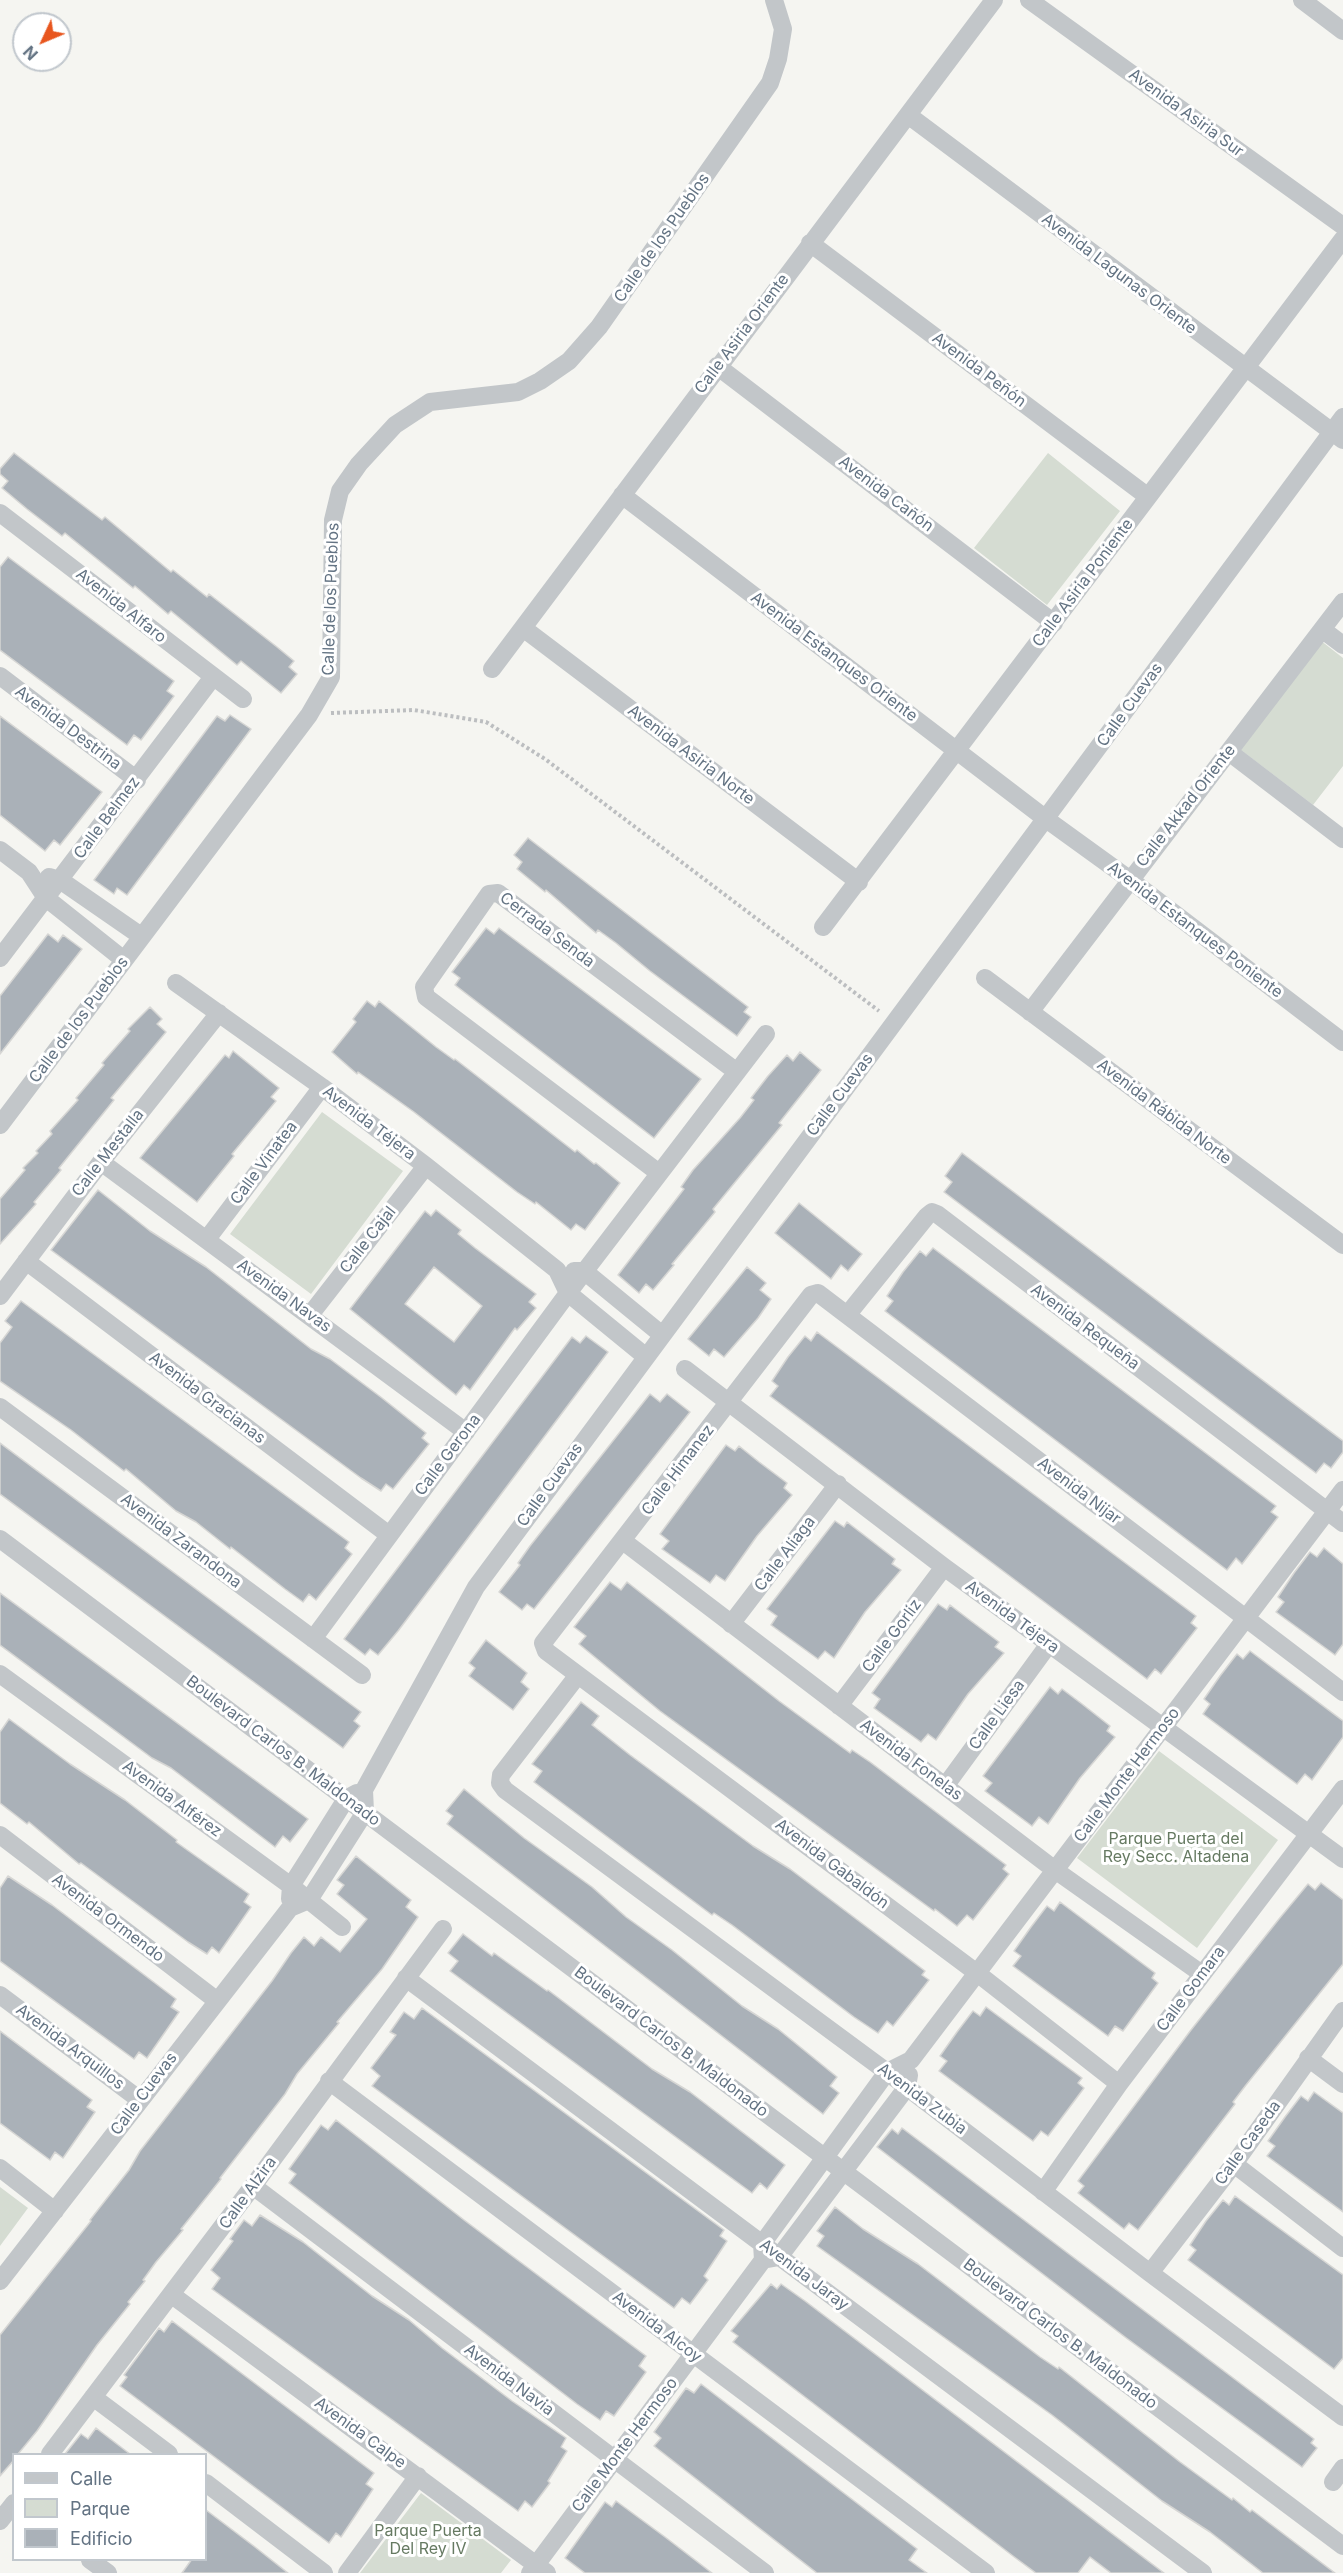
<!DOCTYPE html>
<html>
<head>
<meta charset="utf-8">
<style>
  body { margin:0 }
  #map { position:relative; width:1343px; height:2573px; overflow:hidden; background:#f5f5f1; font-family:Inter,sans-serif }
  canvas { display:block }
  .legend { position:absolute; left:12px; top:2453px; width:195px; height:108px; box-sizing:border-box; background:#fff; border:2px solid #c1c7cd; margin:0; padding:8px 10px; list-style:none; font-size:18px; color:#637383 }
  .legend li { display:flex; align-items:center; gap:12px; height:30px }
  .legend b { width:30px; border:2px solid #c1c7cd }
  .north { position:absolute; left:12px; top:12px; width:60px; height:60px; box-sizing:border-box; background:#fff; border:2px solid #c1c7cd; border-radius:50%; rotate:226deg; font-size:16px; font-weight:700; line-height:24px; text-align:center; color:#637383 }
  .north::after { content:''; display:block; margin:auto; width:21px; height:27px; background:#e8561e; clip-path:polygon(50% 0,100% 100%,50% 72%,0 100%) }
</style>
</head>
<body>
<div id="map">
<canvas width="1343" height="2573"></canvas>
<ul class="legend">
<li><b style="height:8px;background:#c2c6c9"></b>Calle</li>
<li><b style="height:16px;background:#d5dcd2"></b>Parque</li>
<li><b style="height:16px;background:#aab1b8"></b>Edificio</li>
</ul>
<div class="north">N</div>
</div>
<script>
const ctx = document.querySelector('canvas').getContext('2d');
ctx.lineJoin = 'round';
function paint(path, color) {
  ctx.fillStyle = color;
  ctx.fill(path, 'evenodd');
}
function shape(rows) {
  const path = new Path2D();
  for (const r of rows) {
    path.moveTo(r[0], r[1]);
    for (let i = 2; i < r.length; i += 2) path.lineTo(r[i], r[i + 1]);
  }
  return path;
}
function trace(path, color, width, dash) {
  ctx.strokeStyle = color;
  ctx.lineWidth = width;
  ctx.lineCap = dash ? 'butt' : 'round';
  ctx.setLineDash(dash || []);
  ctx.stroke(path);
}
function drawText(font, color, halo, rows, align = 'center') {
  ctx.font = font + ' Inter,sans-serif';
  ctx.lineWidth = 6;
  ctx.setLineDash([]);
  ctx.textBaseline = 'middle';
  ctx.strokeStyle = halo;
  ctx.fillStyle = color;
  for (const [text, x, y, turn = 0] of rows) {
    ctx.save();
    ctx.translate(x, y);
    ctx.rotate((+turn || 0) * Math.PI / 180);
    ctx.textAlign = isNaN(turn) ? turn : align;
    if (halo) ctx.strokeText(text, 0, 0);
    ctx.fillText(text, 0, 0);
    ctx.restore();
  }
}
paint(shape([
  [1048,453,1120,511,1047,605,974,548],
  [1320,640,1343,658,1343,766,1313,805,1237,747],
  [322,1112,403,1171,311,1294,230,1234],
  [1159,1751,1278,1840,1197,1948,1077,1858],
  [0,2187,28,2208,0,2246],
  [421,2493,511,2560,501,2573,360,2573]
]), '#d5dcd2');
const building = shape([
  [14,453,102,520,105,517,171,572,173,570,207,597,209,594,277,647,294,661,289,667,297,674,281,693,241,661,237,665,171,611,168,614,135,586,133,588,65,533,62,536,27,509,2,488,8,481,0,474,0,469,14,453],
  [8,557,174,681,167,691,174,696,141,740,134,735,127,745,0,650,0,567,8,557],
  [230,715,251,729,127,895,117,888,114,894,94,880,217,716,225,721,230,715],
  [0,716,102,792,60,845,54,840,45,851,0,815,0,716],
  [528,838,748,1007,744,1012,751,1017,737,1036,650,971,616,943,598,930,596,933,546,890,545,892,517,869,522,862,514,855,528,838],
  [486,928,494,934,499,928,701,1079,654,1138,455,985,460,978,452,972,486,928],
  [48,934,58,942,63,935,82,949,0,1054,0,996,48,934],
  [367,1001,375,1007,379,1001,436,1047,454,1060,455,1059,575,1152,577,1150,594,1164,596,1163,620,1183,585,1230,576,1224,571,1230,536,1202,535,1204,517,1192,414,1112,358,1072,357,1074,332,1052,356,1022,353,1019,367,1001],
  [150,1007,162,1019,157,1024,166,1032,111,1098,114,1100,59,1168,61,1170,34,1202,36,1204,0,1244,0,1199,25,1170,23,1168,38,1153,36,1151,52,1134,50,1131,78,1100,76,1098,104,1065,102,1063,130,1031,128,1029,150,1007],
  [233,1051,279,1088,271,1097,276,1101,232,1154,234,1156,197,1202,140,1158,225,1055,229,1058,233,1051],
  [800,1052,821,1070,779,1123,782,1125,713,1209,715,1212,672,1264,674,1265,653,1290,646,1284,639,1293,618,1275,684,1189,681,1187,693,1170,740,1118,754,1100,751,1098,768,1076,787,1055,793,1061,800,1052],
  [962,1153,1343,1441,1343,1452,1331,1468,1324,1463,1316,1473,944,1192,952,1182,945,1176,962,1153],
  [98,1190,150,1231,206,1267,311,1349,330,1359,382,1398,426,1433,422,1438,429,1444,393,1489,386,1484,381,1491,361,1478,51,1250,98,1190],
  [799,1203,862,1254,848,1271,841,1265,831,1279,775,1233,799,1203],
  [436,1210,461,1230,458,1234,475,1248,536,1294,529,1302,536,1308,517,1330,515,1328,470,1390,464,1385,456,1395,350,1309,425,1211,431,1216,436,1210],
  [434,1267,482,1306,454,1342,405,1304,434,1267],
  [933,1248,1276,1506,1271,1512,1278,1517,1242,1564,1236,1558,1227,1570,885,1311,893,1301,887,1296,903,1272,920,1251,926,1256,933,1248],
  [747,1267,766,1283,760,1290,771,1299,758,1318,724,1357,714,1349,709,1356,688,1339,747,1267],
  [21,1301,349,1542,345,1548,352,1554,316,1600,309,1594,303,1602,285,1589,231,1547,230,1549,196,1522,176,1511,126,1469,124,1471,71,1430,0,1381,0,1343,12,1327,5,1321,21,1301],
  [817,1332,1196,1616,1191,1623,1197,1628,1161,1674,1155,1669,1147,1679,770,1396,778,1386,772,1381,788,1357,805,1336,811,1341,817,1332],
  [586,1336,608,1352,398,1631,378,1655,370,1649,365,1655,344,1639,572,1337,580,1343,586,1336],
  [650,1394,660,1402,667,1394,690,1412,534,1609,527,1604,522,1610,499,1592,520,1565,518,1563,530,1546,650,1394],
  [0,1443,361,1712,354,1721,360,1726,343,1748,0,1494,0,1443],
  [726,1445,735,1451,739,1446,759,1462,787,1483,784,1488,792,1495,757,1536,725,1581,716,1575,710,1583,662,1549,669,1541,660,1534,726,1445],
  [835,1521,844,1527,847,1522,895,1559,892,1564,901,1570,865,1612,834,1658,825,1651,818,1659,771,1625,777,1616,767,1609,835,1521],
  [1324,1548,1343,1564,1343,1644,1335,1655,1276,1612,1284,1602,1278,1597,1294,1573,1310,1552,1317,1557,1324,1548],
  [610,1582,621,1590,627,1582,779,1701,850,1753,852,1750,870,1762,1006,1865,1003,1869,1009,1874,973,1920,967,1915,957,1926,935,1909,934,1911,660,1711,579,1644,586,1636,574,1627,610,1582],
  [0,1593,308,1819,290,1842,283,1836,275,1847,171,1768,152,1758,0,1645,0,1593],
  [938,1604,947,1610,950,1605,971,1621,999,1642,995,1647,1004,1653,968,1694,936,1740,928,1734,921,1742,874,1708,880,1699,872,1693,938,1604],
  [486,1640,527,1673,521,1682,529,1689,513,1710,469,1676,475,1668,469,1663,486,1640],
  [1250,1651,1343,1721,1343,1737,1312,1780,1305,1774,1297,1784,1203,1714,1210,1704,1204,1699,1220,1676,1237,1654,1243,1659,1250,1651],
  [1050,1687,1058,1694,1062,1689,1082,1704,1110,1726,1107,1731,1115,1737,1080,1778,1048,1824,1039,1817,1032,1826,985,1791,992,1783,983,1776,1050,1687],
  [581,1702,599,1716,592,1725,630,1755,753,1846,790,1869,925,1971,922,1975,929,1980,893,2026,887,2021,878,2033,854,2017,732,1925,714,1913,712,1915,534,1782,542,1771,532,1764,581,1702],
  [9,1719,70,1764,125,1800,177,1840,176,1842,249,1894,244,1902,251,1907,219,1953,212,1947,207,1954,188,1942,81,1863,79,1864,29,1822,27,1824,0,1803,0,1732,9,1719],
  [464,1789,524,1838,592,1887,626,1917,672,1950,742,2006,778,2029,837,2077,830,2086,839,2093,823,2114,447,1824,453,1816,446,1811,464,1789],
  [356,1856,411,1900,406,1907,418,1917,382,1969,337,2022,339,2023,297,2074,285,2094,220,2178,221,2179,181,2229,183,2230,156,2262,143,2280,145,2281,128,2302,130,2304,97,2345,37,2431,18,2454,14,2454,14,2460,0,2476,0,2335,91,2221,90,2220,129,2170,140,2151,272,1981,291,1953,304,1937,314,1946,321,1937,340,1952,367,1919,337,1894,344,1885,337,1880,356,1856],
  [8,1876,52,1905,176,1999,171,2007,179,2012,147,2058,139,2052,134,2059,0,1961,0,1888,8,1876],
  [1321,1883,1343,1900,1343,1964,1246,2085,1233,2102,1235,2104,1138,2230,1129,2223,1124,2229,1078,2193,1084,2186,1078,2181,1191,2030,1279,1919,1308,1884,1315,1890,1321,1883],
  [1060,1902,1155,1973,1152,1978,1158,1983,1123,2031,1115,2026,1108,2036,1013,1966,1021,1956,1014,1951,1031,1927,1047,1906,1054,1911,1060,1902],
  [463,1934,492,1956,494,1953,547,1991,548,1990,652,2069,690,2092,785,2165,767,2189,760,2183,752,2193,450,1971,458,1961,448,1953,463,1934],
  [986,2007,1082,2078,1078,2083,1084,2088,1048,2136,1041,2131,1033,2141,939,2071,947,2061,940,2056,957,2032,973,2011,980,2016,986,2007],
  [422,2008,724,2230,720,2236,727,2241,704,2276,708,2280,690,2304,682,2298,674,2308,372,2086,380,2076,371,2068,396,2035,390,2032,404,2012,414,2019,422,2008],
  [0,2031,92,2100,87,2107,95,2112,63,2158,55,2152,50,2160,0,2123,0,2031],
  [1314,2092,1343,2113,1343,2212,1267,2156,1275,2146,1268,2141,1285,2117,1301,2096,1308,2101,1314,2092],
  [336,2120,464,2220,646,2356,639,2366,646,2372,614,2416,606,2411,600,2420,577,2404,289,2183,296,2174,289,2169,321,2125,328,2130,336,2120],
  [902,2128,1314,2439,1311,2443,1317,2448,1302,2467,1125,2337,877,2147,892,2129,898,2134,902,2128],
  [1235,2196,1343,2275,1343,2358,1334,2369,1188,2260,1196,2250,1190,2245,1206,2221,1223,2200,1229,2205,1235,2196],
  [835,2207,863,2229,918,2264,1040,2357,1058,2369,1059,2367,1180,2462,1232,2500,1233,2498,1250,2512,1252,2510,1335,2573,1263,2573,1210,2532,1162,2501,1052,2415,817,2246,824,2236,817,2231,835,2207],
  [260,2215,303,2242,372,2296,409,2320,442,2348,512,2401,566,2438,561,2447,567,2451,548,2481,550,2483,532,2507,525,2501,518,2511,212,2289,220,2278,211,2270,233,2241,230,2239,244,2220,252,2226,260,2215],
  [771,2284,777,2289,781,2284,805,2301,1164,2573,1111,2573,1090,2557,1078,2573,1036,2573,1013,2556,733,2342,738,2336,731,2331,771,2284],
  [172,2321,374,2473,366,2484,373,2489,341,2537,336,2533,329,2543,120,2386,127,2377,124,2375,159,2328,164,2332,172,2321],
  [701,2384,917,2549,909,2560,927,2573,817,2573,654,2446,661,2438,654,2432,686,2388,694,2393,701,2384],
  [96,2428,130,2454,65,2454,81,2434,88,2439,96,2428],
  [616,2501,665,2537,712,2573,585,2573,565,2558,605,2502,612,2507,616,2501],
  [206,2510,255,2547,288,2573,182,2573,192,2559,206,2559,206,2510]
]);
paint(building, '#aab1b8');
trace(building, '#d6d6d4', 1.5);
trace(shape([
  [331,713,414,710,486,722,545,759,879,1011]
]), '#bcbec0', 4, [3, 3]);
trace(shape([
  [1029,0,1343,226],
  [1302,0,1343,31],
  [908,115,1343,440],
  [810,243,1147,496],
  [717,366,1054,623],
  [622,495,1046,819,1129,879,1343,1042],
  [0,513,243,699],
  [523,628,859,882],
  [1323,630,1343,645],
  [492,669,994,0],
  [0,676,137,780],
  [1229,752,1343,839],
  [0,850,29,872,46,898,124,960],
  [49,877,60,880,141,936],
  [823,927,1343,239],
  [0,958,213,677],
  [985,978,1343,1245],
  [176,983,322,1087,426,1166,557,1270,568,1293,645,1356],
  [1030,1012,1343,602],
  [0,1125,309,715,331,677,333,520,340,491,359,464,395,425,430,402,518,392,540,381,569,361,599,327,770,83,778,59,783,29,774,0],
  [101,1162,466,1432],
  [659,1173,426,997,424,987,489,894,498,893,737,1072],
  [207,1239,322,1087],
  [26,1261,389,1535],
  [574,1271,584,1271,661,1334],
  [0,1296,101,1162,219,1013],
  [848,1314,927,1216,932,1212,937,1214,1343,1523],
  [310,1315,426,1166],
  [685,1369,944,1567,1343,1859],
  [0,1407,362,1675],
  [0,1539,1343,2546],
  [623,1541,1055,1870,1202,1974],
  [731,1624,838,1484],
  [313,1639,568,1293,766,1034],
  [0,1674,291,1886,342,1927],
  [578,1675,501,1775,500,1783,505,1790,887,2072,1150,2273,1343,2417],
  [839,1706,944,1567],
  [946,1785,1049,1644],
  [0,1835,216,2000],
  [290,1899,291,1886,312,1853,346,1799,357,1793],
  [406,1978,1203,2573],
  [0,1995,140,2100],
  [1308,2058,1343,2084],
  [329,2081,986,2573],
  [1119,2084,977,1973,546,1651,543,1643,811,1295,818,1293,1343,1692],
  [1234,2164,1343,2248],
  [0,2168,55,2211],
  [253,2186,765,2573],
  [1043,2192,1119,2084,1343,1789],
  [768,2259,779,2257,907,2087,909,2075],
  [1150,2273,1234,2164,1343,2011],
  [0,2281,290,1908,309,1900,365,1812,364,1790,476,1587,1343,417],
  [172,2295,547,2573],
  [93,2397,169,2454],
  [50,2454,253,2186,443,1929],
  [1333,2482,1343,2468],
  [206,2483,324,2573],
  [0,2521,14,2503],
  [90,2560,108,2573],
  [347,2573,418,2476],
  [530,2573,763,2260,762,2244,887,2072,911,2060,1343,1490]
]), '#c2c6c9', 18);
drawText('16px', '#637383', '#fff', [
  ["Avenida Asiria Sur",1186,113,36],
  ["Calle de los Pueblos",662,238,-55],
  ["Avenida Lagunas Oriente",1119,274,37],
  ["Calle Asiria Oriente",742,334,-53],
  ["Avenida Peñón",979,370,37],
  ["Avenida Cañón",886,494,37],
  ["Calle Asiria Poniente",1083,583,-53],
  ["Calle de los Pueblos",331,599,-88],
  ["Avenida Alfaro",121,606,38],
  ["Avenida Estanques Oriente",834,657,37],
  ["Calle Cuevas",1130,705,-54],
  ["Avenida Destrina",68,728,37],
  ["Avenida Asiria Norte",691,755,37],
  ["Calle Akkad Oriente",1186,806,-52],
  ["Calle Belmez",107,818,-53],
  ["Cerrada Senda",547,930,37],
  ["Avenida Estanques Poniente",1195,930,37],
  ["Calle de los Pueblos",79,1020,-53],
  ["Calle Cuevas",840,1095,-53],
  ["Avenida Rábida Norte",1164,1112,37],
  ["Avenida Téjera",369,1123,37],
  ["Calle Mestalla",108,1153,-52],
  ["Calle Vinatea",264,1163,-53],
  ["Calle Cajal",368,1240,-52],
  ["Avenida Navas",284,1296,36],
  ["Avenida Requeña",1085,1327,37],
  ["Avenida Gracianas",207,1398,37],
  ["Calle Gerona",448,1455,-53],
  ["Calle Himanez",678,1470,-53],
  ["Calle Cuevas",550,1485,-54],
  ["Avenida Nijar",1079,1491,37],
  ["Avenida Zarandona",181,1541,37],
  ["Calle Aliaga",785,1554,-53],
  ["Avenida Téjera",1012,1617,36],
  ["Calle Gorliz",892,1636,-53],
  ["Calle Liesa",997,1715,-54],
  ["Boulevard Carlos B. Maldonado",283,1751,37],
  ["Avenida Fonelas",911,1760,37],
  ["Calle Monte Hermoso",1127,1775,-53],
  ["Avenida Alférez",172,1799,36],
  ["Avenida Gabaldón",832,1864,37],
  ["Avenida Ormendo",108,1918,37],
  ["Calle Gomara",1191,1989,-53],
  ["Boulevard Carlos B. Maldonado",671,2042,37],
  ["Avenida Arquillos",70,2047,37],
  ["Calle Cuevas",144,2094,-53],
  ["Avenida Zubia",922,2099,37],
  ["Calle Caseda",1248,2143,-54],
  ["Calle Alzira",248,2193,-54],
  ["Avenida Jaray",804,2275,37],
  ["Avenida Alcoy",657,2327,37],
  ["Boulevard Carlos B. Maldonado",1060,2334,37],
  ["Avenida Navia",509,2380,37],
  ["Avenida Calpe",360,2433,36],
  ["Calle Monte Hermoso",625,2445,-53]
]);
drawText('16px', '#667a62', '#fff', [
  ["Parque Puerta del",1176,1839],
  ["Rey Secc. Altadena",1176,1857],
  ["Parque Puerta",428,2531],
  ["Del Rey IV",428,2549]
]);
</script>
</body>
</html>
